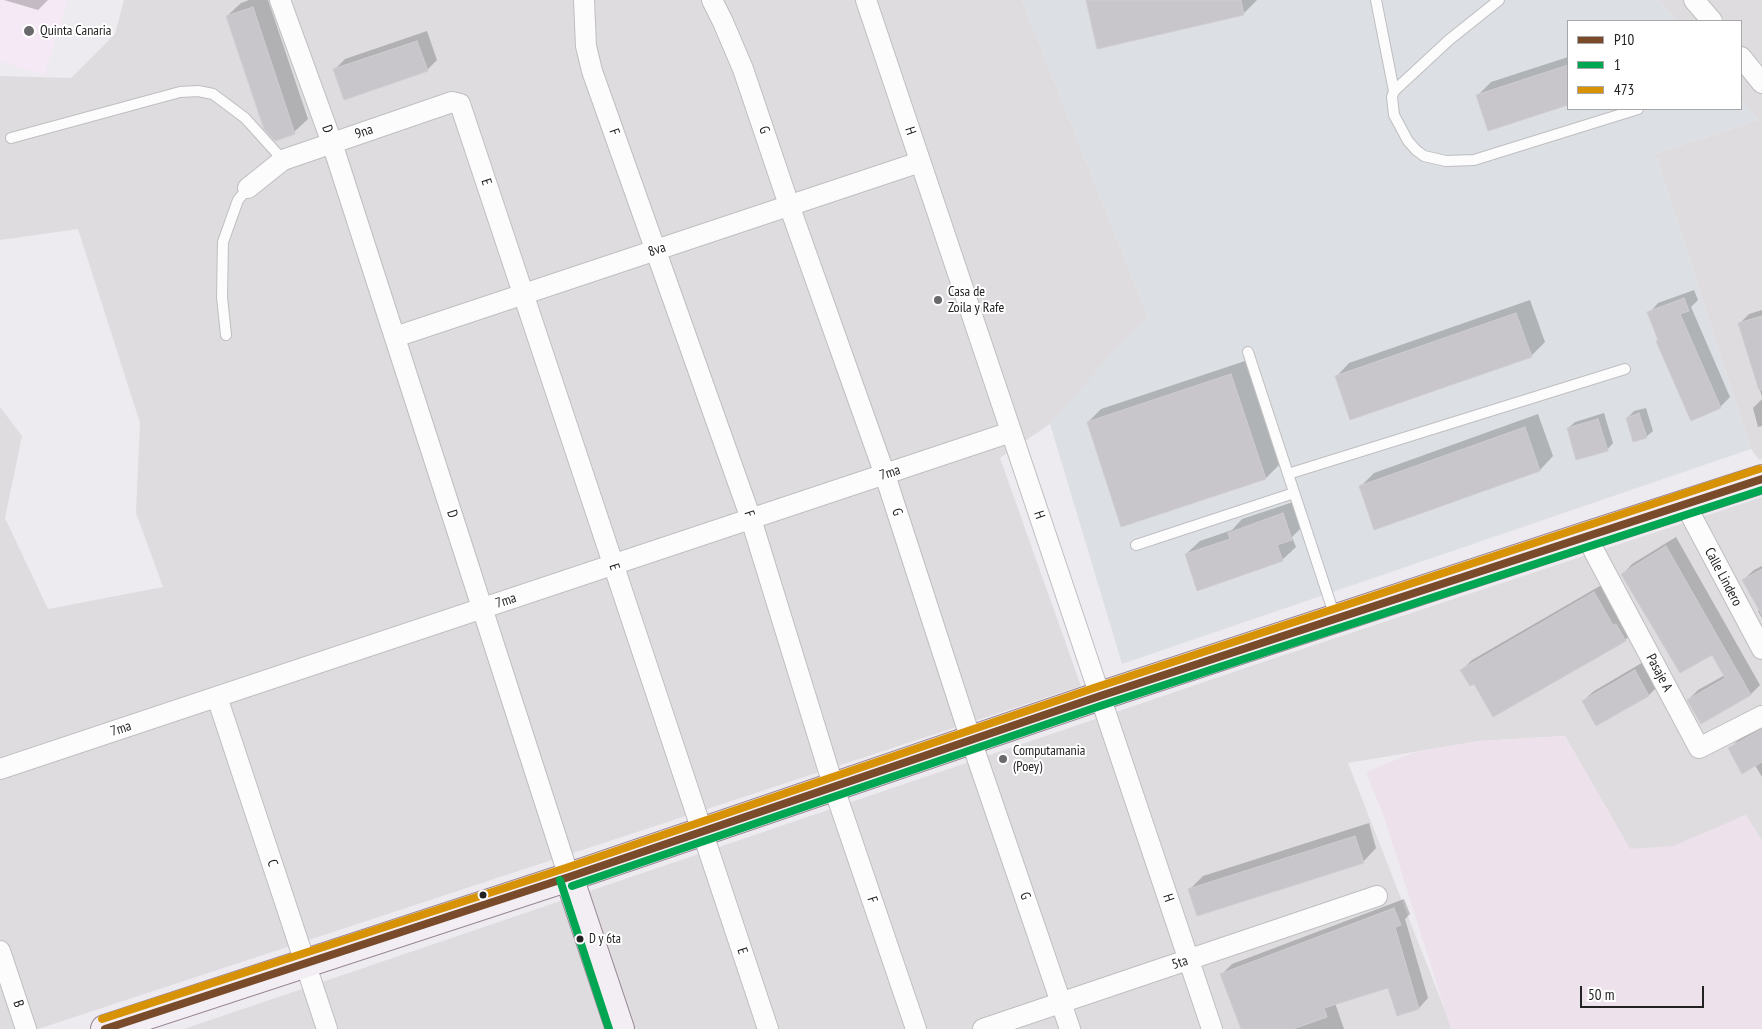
<!DOCTYPE html>
<html>
<head>
<meta charset="utf-8">
<style>
  body { margin:0 }
  #map { position:relative; width:1762px; height:1029px; overflow:hidden; background:#eeebf0; font-family:"PT Sans Narrow",sans-serif }
  canvas { display:block }
  .legend { position:absolute; left:1567px; top:20px; width:175px; height:90px; box-sizing:border-box; background:#fff; border:1px solid #a7a7a7; margin:0; padding:6px 9px; list-style:none; font-size:15px; color:#222 }
  .legend li { display:flex; align-items:center; gap:10px; height:25px }
  .legend b { width:25px; border:1px solid #a7a7a7 }
  .scale { position:absolute; left:1580px; top:986px; width:124px; height:22px; box-sizing:border-box; border:2px solid #222; border-top:0; padding-left:6px; font-size:15px; line-height:18px; white-space:nowrap; color:#222; -webkit-text-stroke:4px #fff; paint-order:stroke }
</style>
</head>
<body>
<div id="map">
<canvas width="1762" height="1029"></canvas>
<ul class="legend">
<li><b style="height:6px;background:#7a4b2a"></b>P10</li>
<li><b style="height:6px;background:#00a651"></b>1</li>
<li><b style="height:6px;background:#d79205"></b>473</li>
</ul>
<div class="scale">50 m</div>
</div>
<script>
const ctx = document.querySelector('canvas').getContext('2d');
ctx.lineJoin = 'round';
function paint(path, color) {
  ctx.fillStyle = color;
  ctx.fill(path, 'evenodd');
}
function shape(rows) {
  const path = new Path2D();
  for (const r of rows) {
    path.moveTo(r[0], r[1]);
    for (let i = 2; i < r.length; i += 2) path.lineTo(r[i], r[i + 1]);
  }
  return path;
}
function trace(path, color, width, dash) {
  ctx.strokeStyle = color;
  ctx.lineWidth = width;
  ctx.lineCap = dash ? 'butt' : 'round';
  ctx.setLineDash(dash || []);
  ctx.stroke(path);
}
function drawText(font, color, halo, rows, align = 'center') {
  ctx.font = font + ' "PT Sans Narrow",sans-serif';
  ctx.lineWidth = 4;
  ctx.setLineDash([]);
  ctx.textBaseline = 'middle';
  ctx.strokeStyle = halo;
  ctx.fillStyle = color;
  for (const [text, x, y, turn = 0] of rows) {
    ctx.save();
    ctx.translate(x, y);
    ctx.rotate((+turn || 0) * Math.PI / 180);
    ctx.textAlign = isNaN(turn) ? turn : align;
    if (halo) ctx.strokeText(text, 0, 0);
    ctx.fillText(text, 0, 0);
    ctx.restore();
  }
}
paint(shape([
  [124,0,1022,0,1148,317,1050,424,1000,458,1081,686,38,1029,0,1029,0,407,22,436,5,518,48,609,163,587,136,513,140,423,78,229,0,240,0,76,71,78,115,34],
  [1659,0,1762,0,1762,459,1759,460,1751,449,1655,154,1758,120,1741,100,1741,21,1676,21],
  [1762,497,1762,841,1746,815,1673,847,1630,849,1565,736,1479,741,1348,763,1451,1026,1450,1029,184,1029,1260,663]
]), '#dedcdf');
paint(shape([
  [1022,0,1659,0,1676,21,1568,21,1568,109,1741,109,1741,100,1758,120,1655,154,1751,449,1122,664,1050,424,1114,351,1148,317]
]), '#dce0e4');
paint(shape([
  [0,0,68,0,44,75,0,61]
]), '#f6e9f6');
paint(shape([
  [1565,736,1630,849,1673,846,1746,815,1762,841,1762,1029,1451,1029,1384,817,1366,772,1415,752,1479,741]
]), '#ede1ec');
paint(shape([
  [4,0,48,0,38,10],
  [249,0,268,0,308,119,294,132,227,16,241,3],
  [1087,0,1257,0,1243,14],
  [427,31,437,60,427,70,335,69,345,59],
  [1568,57,1568,104,1489,130,1478,95,1491,82],
  [1694,290,1698,300,1691,307,1730,397,1720,407,1659,340,1649,313,1658,303],
  [1530,300,1545,342,1531,356,1336,377,1349,363],
  [1762,310,1762,397,1740,323,1749,314],
  [1245,361,1279,465,1266,478,1088,422,1101,409],
  [1762,399,1762,426,1758,427,1753,408],
  [1646,408,1653,431,1646,437,1627,418,1634,411],
  [1604,413,1613,443,1607,450,1568,428,1575,422],
  [1538,414,1553,456,1540,470,1360,487,1374,473],
  [1296,501,1304,525,1292,537,1296,547,1282,560,1186,554,1200,541,1232,530,1242,519],
  [1676,537,1760,685,1751,694,1688,700,1698,690,1725,675,1713,653,1623,574,1632,564],
  [1762,566,1762,618,1758,611,1760,609,1743,580,1754,570],
  [1605,583,1635,630,1625,640,1474,682,1462,670,1472,660],
  [1645,661,1659,685,1649,695,1597,724,1583,701,1594,691],
  [1762,726,1762,777,1755,765,1729,749,1738,740],
  [1369,823,1376,848,1363,862,1190,889,1203,876],
  [1404,899,1410,914,1405,919,1428,998,1419,1008,1389,987,1335,1003,1344,1029,1242,1029,1222,974,1232,964]
]), '#0003');
const building = shape([
  [1086,0,1241,0,1244,15,1097,49,1086,0],
  [253,7,295,134,275,141,264,129,226,16,253,7],
  [417,41,428,71,344,100,333,69,417,41],
  [1568,65,1568,105,1488,131,1476,95,1568,65],
  [1684,298,1689,311,1680,314,1721,408,1691,421,1656,341,1658,340,1647,312,1684,298],
  [1516,313,1532,357,1350,420,1335,376,1516,313],
  [1762,316,1762,390,1759,390,1738,323,1762,316],
  [1231,374,1266,479,1121,527,1087,422,1231,374],
  [1639,413,1647,438,1633,442,1626,418,1639,413],
  [1598,419,1608,451,1576,460,1567,428,1598,419],
  [1525,427,1540,471,1374,530,1359,486,1525,427],
  [1283,513,1292,540,1277,545,1283,561,1197,591,1185,554,1230,539,1228,533,1283,513],
  [1666,546,1751,695,1701,724,1687,700,1725,678,1712,655,1680,673,1621,574,1666,546],
  [1762,569,1762,615,1742,580,1762,569],
  [1594,592,1613,625,1616,624,1626,641,1493,717,1474,684,1470,686,1460,670,1594,592],
  [1635,670,1649,696,1596,726,1582,701,1635,670],
  [1762,729,1762,762,1742,774,1728,748,1762,729],
  [1355,836,1364,863,1197,916,1188,889,1355,836],
  [1394,908,1401,925,1395,927,1419,1009,1397,1016,1388,988,1324,1008,1327,1017,1293,1029,1241,1029,1220,974,1394,908]
]);
paint(building, '#c9c6cb');
trace(building, '#d0cdd2', 1);
const lane = shape([
  [1376,0,1394,91],
  [1499,0,1449,40,1394,91,1392,97,1394,115,1408,141,1416,150,1424,156,1446,161,1474,160,1638,109],
  [11,138,180,92,198,91,213,94,245,118,283,160],
  [226,335,222,297,223,242,238,200,248,188],
  [1248,352,1335,617],
  [1288,474,1625,369],
  [1136,545,1294,493]
]);
const street = shape([
  [280,0,332,143,569,877],
  [584,0,586,46,592,71,751,519,834,788,916,1029],
  [712,0,723,22,743,69,789,205,885,475,971,740,1070,1029],
  [866,0,1212,1029],
  [1694,0,1712,21],
  [1741,57,1762,83],
  [248,188,283,160,452,102,460,104,768,1029],
  [395,337,920,162],
  [1685,504,1762,649],
  [1586,536,1699,748,1762,716],
  [217,697,327,1029],
  [0,769,1011,432],
  [0,951,26,1029],
  [983,1029,1377,896]
]);
const secondary = shape([
  [569,877,620,1029],
  [105,1029,569,877,1100,696,1586,536,1762,479]
]);
trace(lane, '#bfbec0', 12);
trace(street, '#bfbec0', 22);
trace(secondary, '#978595', 30);
trace(lane, '#fcfcfd', 10);
trace(street, '#fcfcfd', 20);
trace(secondary, '#f3eef3', 28);
trace(shape([
  [105,1029,569,877,1100,696,1762,479]
]), '#7a4b2a', 8);
trace(shape([
  [560,880,609,1029],
  [572,886,1103,705,1762,490]
]), '#00a651', 8);
trace(shape([
  [102,1019,566,868,1097,687,1759,469]
]), '#d79205', 8);
for (const [x, y, r, color] of [
  [29,31,6,"#69686a"],
  [938,300,5,"#69686a"],
  [1003,759,5,"#69686a"],
  [483,895,4.5,"#222"],
  [580,939,4.5,"#222"]
]) {
  const dot = new Path2D();
  dot.arc(x, y, r, 0, 2 * Math.PI);
  ctx.fillStyle = color;
  ctx.fill(dot);
  trace(dot, '#fff', 2);
}
drawText('13px', '#222', '#fff', [
  ["D y 6ta",589,939]
], 'left');
drawText('14px', '#222', '#fff', [
  ["Quinta Canaria",40,31],
  ["Casa de",948,292],
  ["Zoila y Rafe",948,308],
  ["Computamania",1013,751],
  ["(Poey)",1013,767]
], 'left');
drawText('14px', '#222', '#fff', [
  ["D",327,129,70],
  ["G",764,130,71],
  ["H",910,131,71],
  ["9na",364,132,-19],
  ["F",614,132,70],
  ["E",486,182,72],
  ["8va",657,250,-19],
  ["7ma",890,473,-18],
  ["G",897,512,72],
  ["D",452,514,72],
  ["F",749,514,71],
  ["H",1039,515,71],
  ["E",614,567,72],
  ["Calle Lindero",1723,577,62],
  ["7ma",506,601,-18],
  ["Pasaje A",1659,673,62],
  ["7ma",121,729,-18],
  ["C",272,863,72],
  ["G",1025,896,71],
  ["H",1168,898,71],
  ["F",872,900,71],
  ["E",742,951,72],
  ["5ta",1180,963,-19],
  ["B",18,1004,72]
]);
</script>
</body>
</html>
